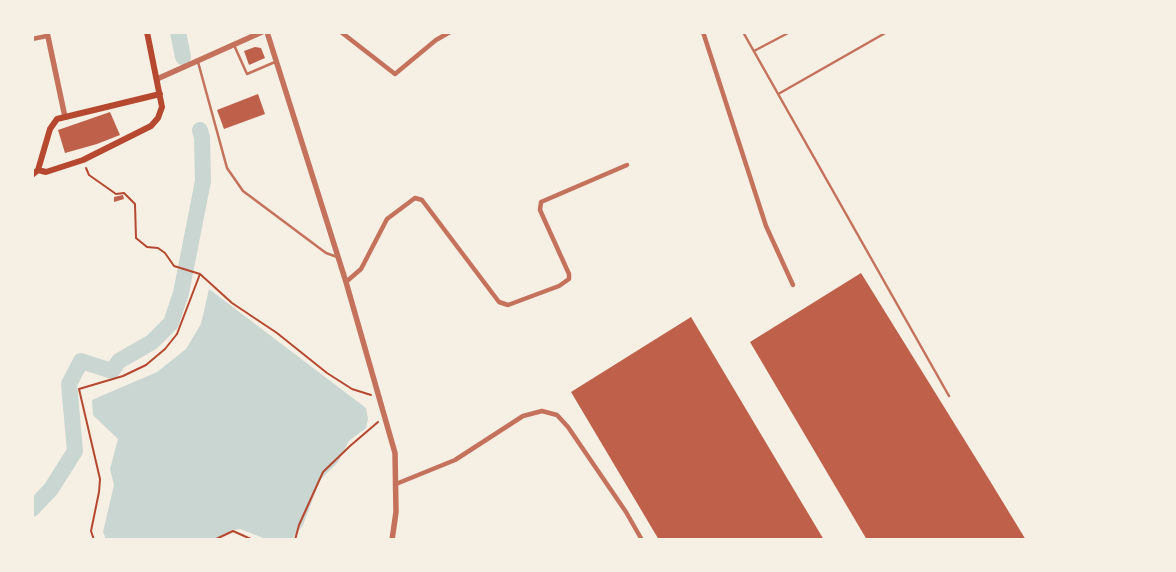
<!DOCTYPE html>
<html>
<head>
<meta charset="utf-8">
<style>
  body { margin:0 }
  #map { position:relative; width:1176px; height:572px; overflow:hidden; background:#f6efe4; font-family:Barlow,sans-serif }
  canvas { display:block }
  .frame { position:absolute; inset:0; border:34px solid #f6efe4; pointer-events:none }
</style>
</head>
<body>
<div id="map">
<canvas width="1176" height="572"></canvas>
<div class="frame"></div>
</div>
<script>
const ctx = document.querySelector('canvas').getContext('2d');
ctx.lineJoin = 'round';
function paint(path, color) {
  ctx.fillStyle = color;
  ctx.fill(path, 'evenodd');
}
function shape(rows) {
  const path = new Path2D();
  for (const r of rows) {
    path.moveTo(r[0], r[1]);
    for (let i = 2; i < r.length; i += 2) path.lineTo(r[i], r[i + 1]);
  }
  return path;
}
function trace(path, color, width, dash) {
  ctx.strokeStyle = color;
  ctx.lineWidth = width;
  ctx.lineCap = dash ? 'butt' : 'round';
  ctx.setLineDash(dash || []);
  ctx.stroke(path);
}
paint(shape([
  [209,289,366,408,368,419,366,428,349,441,338,462,320,480,303,525,293,538,266,539,240,529,232,530,217,539,106,539,103,532,114,485,110,469,118,439,93,415,92,400,157,372,186,349,201,324]
]), '#c9d6d2');
trace(shape([
  [178,32,183,57],
  [32,509,51,489,75,451,69,384,81,361,112,371,119,361,152,342,171,323,181,293,203,181,202,138,200,130]
]), '#c9d6d2', 16);
paint(shape([
  [255,47,261,48,265,58,249,65,244,51],
  [258,94,265,114,224,129,217,110],
  [110,112,120,135,97,144,65,153,58,130],
  [123,195,124,199,114,202,114,197],
  [861,273,990,481,1026,540,867,540,750,342],
  [691,317,824,540,659,540,571,392]
]), '#bf614a');
trace(shape([
  [86,168,89,175,116,194,124,193,135,204,136,238,147,247,158,248,165,253,174,266,200,274],
  [94,540,91,531,99,492,100,479,79,389,123,376,146,365,165,349,177,334,200,274,232,303,277,333,327,373,352,389,371,395],
  [214,540,233,531,253,540],
  [295,540,299,525,323,472,350,446,378,422]
]), '#b5482f', 2);
trace(shape([
  [743,32,949,396],
  [234,45,247,74,275,62],
  [754,51,790,32],
  [198,62,227,168,243,191,326,253,337,257],
  [780,93,887,32]
]), '#c5725c', 2.5);
trace(shape([
  [341,32,395,74,436,40,450,32],
  [703,32,766,226,793,285],
  [32,39,47,36],
  [346,282,361,269,387,219,415,198,422,200,499,302,508,305,559,286,569,279,569,274,540,210,541,202,627,165],
  [396,484,455,460,523,416,542,411,557,415,568,427,626,512,642,540]
]), '#c5725c', 4.5);
trace(shape([
  [47,32,65,117],
  [267,32,346,282,395,453,396,512,392,540],
  [157,79,262,32]
]), '#c5725c', 5.5);
trace(shape([
  [38,170,46,172,83,160,151,126,158,118,162,107,147,32],
  [32,175,38,170,50,129,57,119,160,94]
]), '#b5482f', 6);
</script>
</body>
</html>
